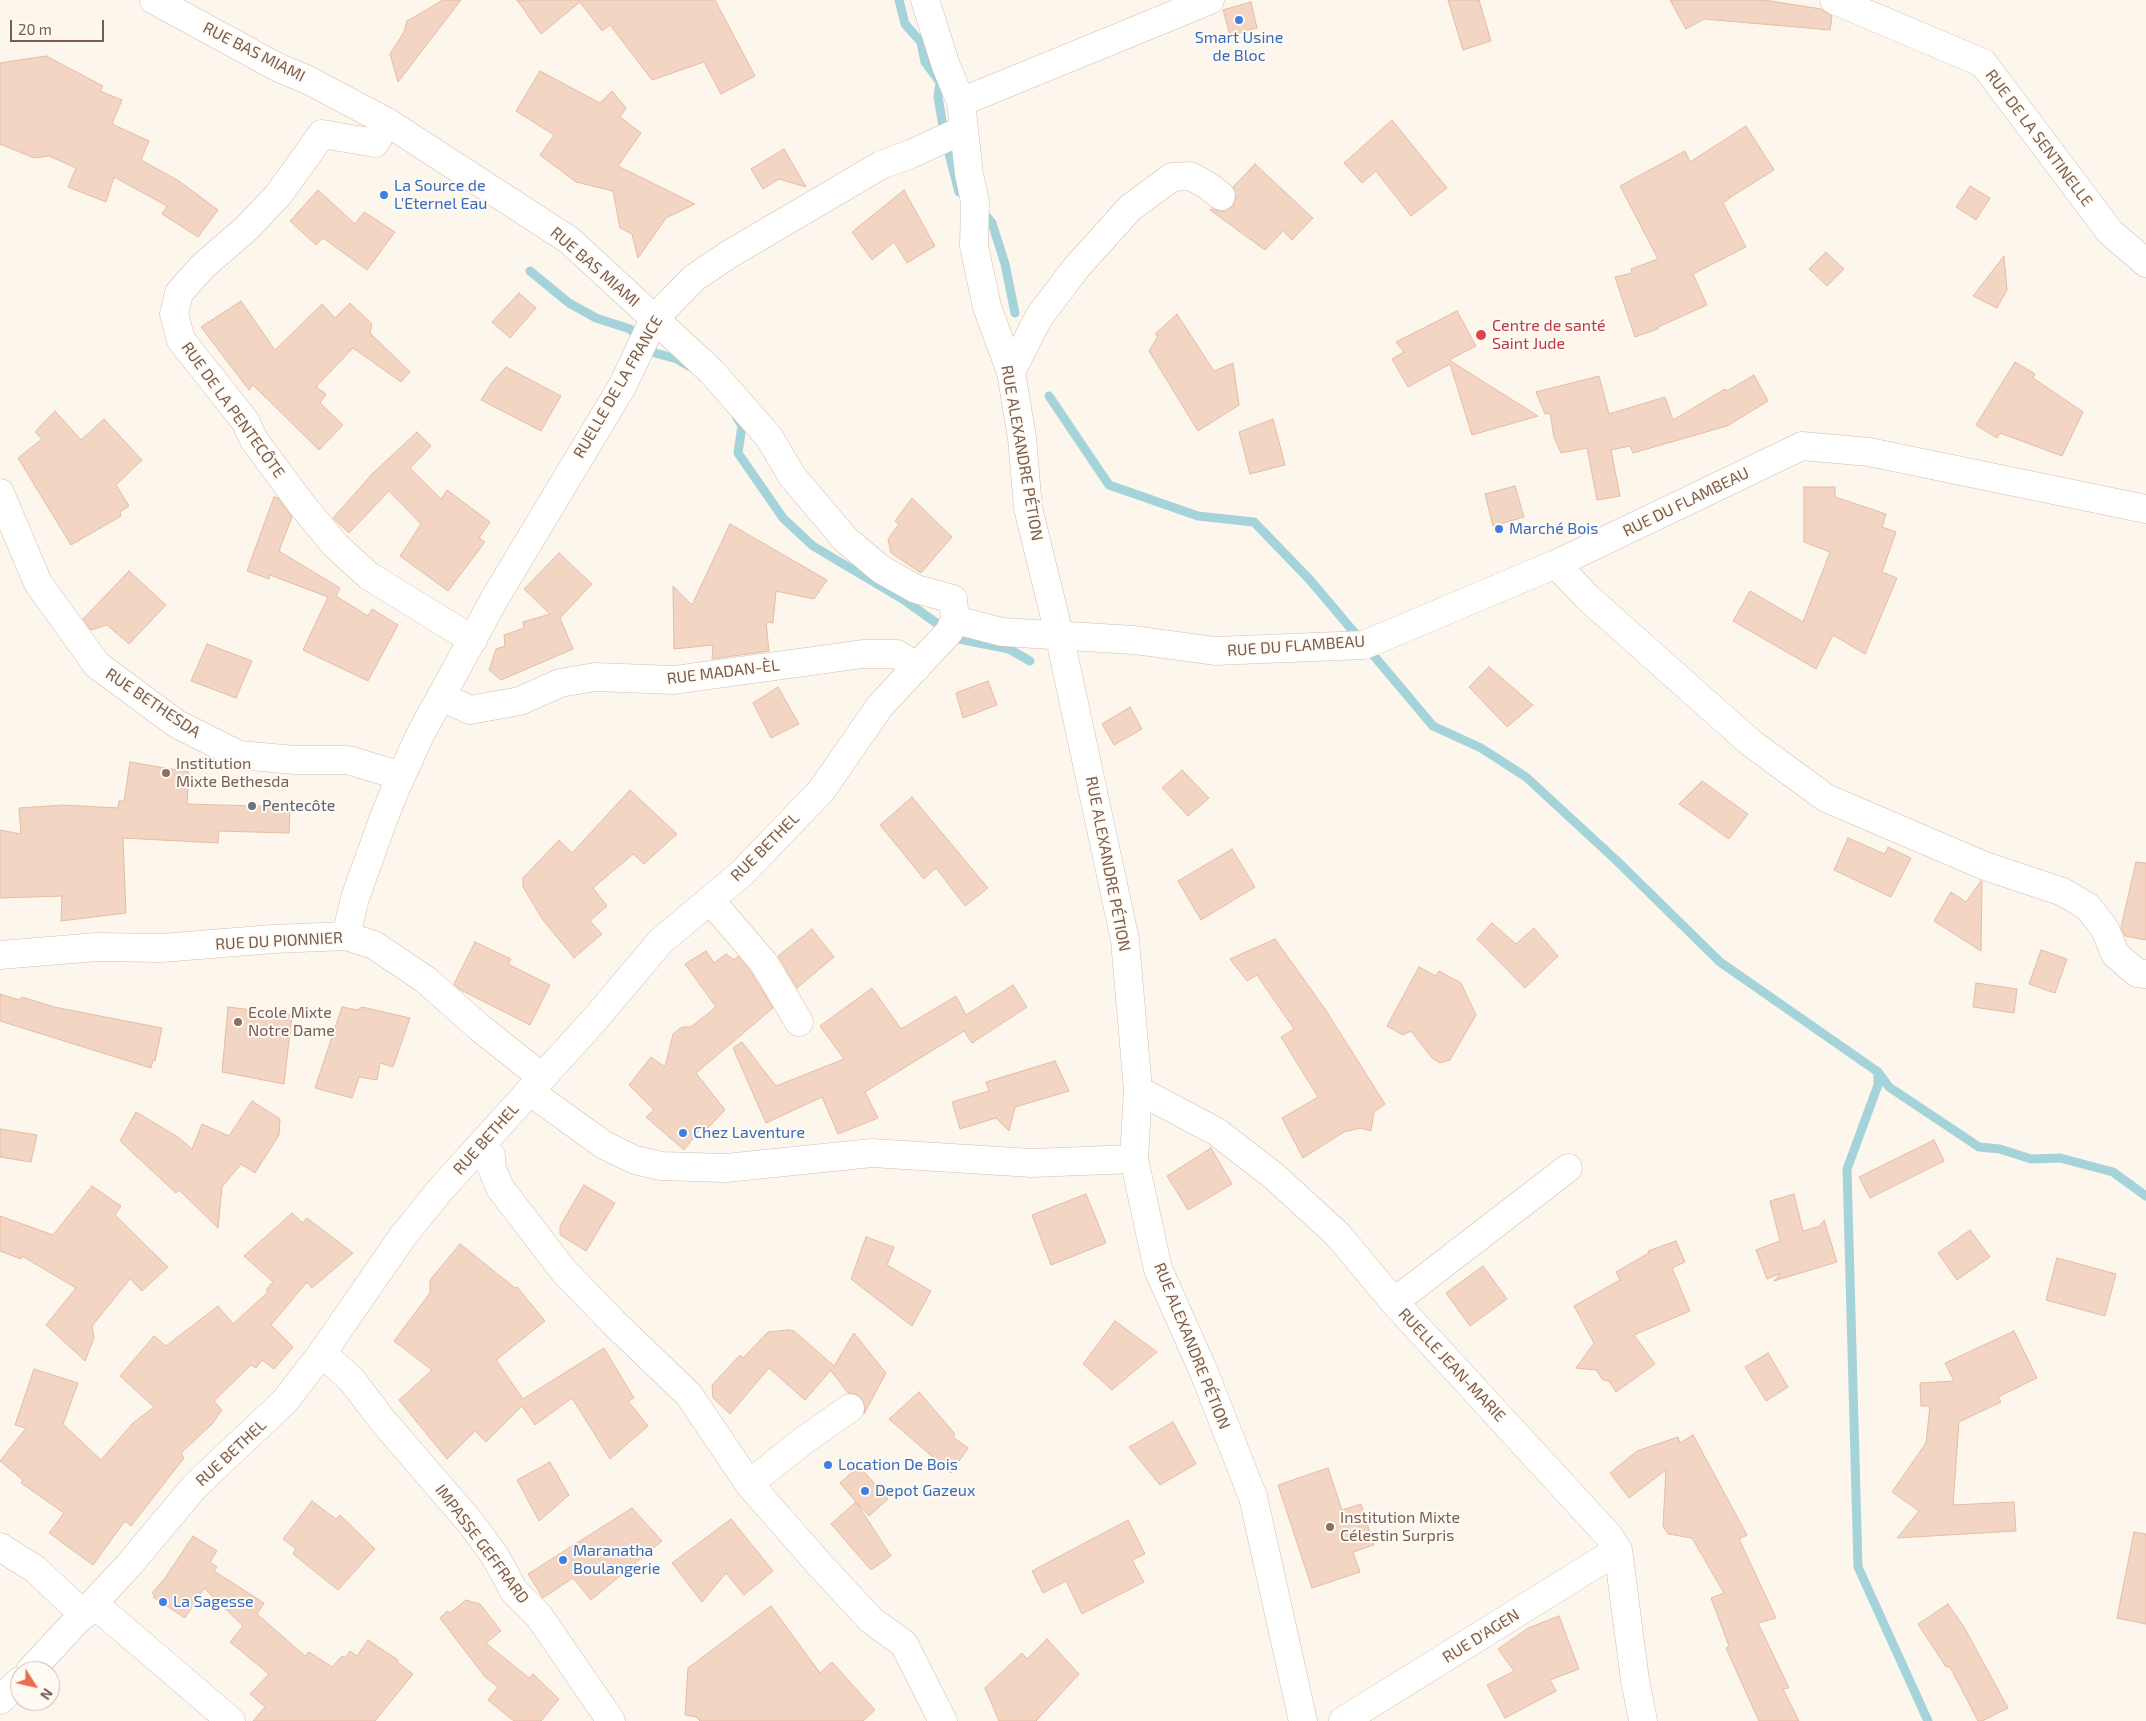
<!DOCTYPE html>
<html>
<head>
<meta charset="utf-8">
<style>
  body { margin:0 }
  #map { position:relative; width:2146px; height:1721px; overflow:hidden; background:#fdf6ec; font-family:"Exo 2",sans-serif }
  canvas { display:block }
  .north { position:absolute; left:10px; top:1661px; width:50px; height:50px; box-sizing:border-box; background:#fffaf3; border:1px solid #cabbb1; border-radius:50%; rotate:125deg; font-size:14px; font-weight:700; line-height:20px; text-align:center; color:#7a5c4d }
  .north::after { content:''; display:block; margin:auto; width:18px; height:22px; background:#e76f51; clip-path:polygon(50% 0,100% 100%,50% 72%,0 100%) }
  .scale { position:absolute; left:10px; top:20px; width:94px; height:22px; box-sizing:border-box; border:2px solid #7a5c4d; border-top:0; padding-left:6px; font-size:15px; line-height:18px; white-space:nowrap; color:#7a5c4d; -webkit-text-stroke:4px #fffaf3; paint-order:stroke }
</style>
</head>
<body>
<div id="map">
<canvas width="2146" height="1721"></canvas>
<div class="north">N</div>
<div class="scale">20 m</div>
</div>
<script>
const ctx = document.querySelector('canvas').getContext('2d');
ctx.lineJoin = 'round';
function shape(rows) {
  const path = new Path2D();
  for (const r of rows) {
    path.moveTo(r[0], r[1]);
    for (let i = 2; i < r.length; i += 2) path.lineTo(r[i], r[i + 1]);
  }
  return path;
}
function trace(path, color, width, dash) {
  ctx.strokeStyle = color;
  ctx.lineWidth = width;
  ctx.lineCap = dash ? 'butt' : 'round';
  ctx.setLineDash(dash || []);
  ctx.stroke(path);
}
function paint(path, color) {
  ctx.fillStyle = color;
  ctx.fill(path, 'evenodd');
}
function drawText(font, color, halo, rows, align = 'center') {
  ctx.font = font + ' "Exo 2",sans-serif';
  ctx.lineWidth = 4;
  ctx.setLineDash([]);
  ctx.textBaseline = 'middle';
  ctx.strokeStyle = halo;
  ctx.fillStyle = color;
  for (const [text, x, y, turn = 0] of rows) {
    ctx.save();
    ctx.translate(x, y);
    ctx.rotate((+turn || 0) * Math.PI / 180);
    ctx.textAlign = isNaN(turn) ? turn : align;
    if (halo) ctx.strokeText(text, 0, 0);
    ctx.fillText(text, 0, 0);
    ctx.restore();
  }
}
trace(shape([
  [899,0,905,24,921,42,925,62,940,82,938,97,945,138,959,192,964,195],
  [981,210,992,223,1005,264,1015,313],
  [530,271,569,303,596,318,630,329,655,353,677,359,689,366],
  [1049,396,1109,485,1198,516,1254,522,1310,580,1433,726,1481,748,1526,777,1616,860,1720,962,1878,1072,1889,1087,1979,1147,2000,1149,2031,1159,2060,1158,2113,1172,2146,1196],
  [736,416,742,426,738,453,783,518,813,546,904,600,959,639,1009,649,1030,661],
  [1878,1072,1878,1085,1847,1169,1858,1567,1928,1721]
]), '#a5d3da', 9);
const building = shape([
  [443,0,461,0,398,82,390,54,404,32,407,21,443,0],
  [517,0,715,0,755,76,721,94,704,62,652,80,610,25,602,31,580,2,541,34,517,0],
  [1448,0,1479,0,1491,41,1463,50,1448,0],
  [1670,0,1764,0,1821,9,1832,16,1830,30,1704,19,1686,29,1670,0],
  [1251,2,1257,28,1230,35,1223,10,1251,2],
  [46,56,103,86,100,91,122,100,112,124,149,141,141,160,179,181,218,210,198,237,162,214,167,206,114,177,106,202,68,187,76,168,49,156,34,158,0,144,0,63,46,56],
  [540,71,600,103,612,91,626,108,620,117,641,133,618,166,695,204,666,218,638,258,632,234,620,228,613,191,576,182,540,155,554,135,516,111,540,71],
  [1392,120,1447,188,1411,216,1376,171,1362,183,1344,163,1392,120],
  [1746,126,1774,170,1731,197,1729,195,1730,198,1723,203,1746,247,1693,274,1707,305,1658,327,1658,329,1635,337,1615,277,1632,273,1631,269,1658,259,1620,186,1685,151,1690,162,1746,126],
  [784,149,806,187,779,179,763,189,751,169,784,149],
  [1255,164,1313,218,1292,240,1283,231,1265,250,1210,210,1212,209,1219,211,1226,211,1233,206,1236,198,1233,187,1255,164],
  [1970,186,1990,198,1976,220,1956,207,1970,186],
  [318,190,355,224,364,212,395,232,367,270,323,238,316,245,290,221,318,190],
  [904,190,935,246,907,263,894,242,872,260,852,232,904,190],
  [1826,252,1844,269,1827,286,1809,269,1826,252],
  [2004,256,2007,290,1997,308,1973,296,2004,256],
  [519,293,536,308,510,338,492,322,519,293],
  [241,301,275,350,322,304,335,318,350,303,372,324,370,333,410,372,401,382,353,348,316,387,326,394,320,403,343,425,319,450,253,385,249,390,201,327,241,301],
  [1457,311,1476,346,1449,360,1538,416,1472,435,1450,364,1408,387,1392,359,1404,352,1396,342,1457,311],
  [1177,314,1214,371,1233,363,1239,405,1198,431,1149,351,1158,336,1155,334,1177,314],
  [2015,362,2035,374,2033,378,2083,412,2062,456,2000,433,1997,438,1976,425,2015,362],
  [506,367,561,396,541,431,481,400,493,381,506,367],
  [1754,375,1768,401,1727,426,1633,453,1630,446,1611,450,1620,496,1597,500,1587,448,1561,453,1554,437,1550,413,1545,414,1536,392,1599,376,1609,414,1665,397,1673,420,1725,389,1727,391,1754,375],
  [55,411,81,440,104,419,142,460,116,485,129,506,120,512,121,516,71,545,18,458,42,439,35,432,55,411],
  [1273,419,1285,465,1250,474,1239,432,1273,419],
  [417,432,431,446,410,468,441,499,447,490,490,522,479,538,485,542,448,591,400,556,421,524,389,491,349,533,333,518,372,474,417,432],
  [1515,486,1524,517,1493,526,1485,494,1515,486],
  [1804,487,1835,487,1835,497,1886,514,1882,527,1896,532,1882,572,1897,578,1865,654,1833,635,1816,669,1733,621,1750,591,1803,622,1830,552,1804,542,1804,487],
  [274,497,278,498,292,517,279,551,340,588,336,596,368,616,372,609,398,625,368,681,303,650,328,597,270,575,269,579,247,571,274,497],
  [912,498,952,537,921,573,891,553,888,539,899,524,895,521,912,498],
  [730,524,827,580,814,599,776,591,773,623,766,622,769,651,712,659,713,645,674,649,673,586,692,605,730,524],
  [559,553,592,584,560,618,573,649,501,680,489,670,496,649,505,646,504,635,524,628,523,622,550,614,524,589,559,553],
  [129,571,166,605,129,644,107,625,91,630,83,619,129,571],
  [207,644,252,661,236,698,191,681,207,644],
  [1489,667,1533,705,1507,727,1469,687,1489,667],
  [988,681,997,705,963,718,956,693,988,681],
  [778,687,799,724,771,738,753,703,778,687],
  [1130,707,1142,729,1114,745,1102,724,1130,707],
  [130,762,189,772,187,804,290,807,289,833,219,831,218,843,123,838,126,913,61,921,62,896,0,898,0,830,21,834,19,808,63,805,118,808,119,801,124,801,130,762],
  [1182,770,1209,798,1188,816,1162,788,1182,770],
  [1702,781,1748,814,1729,839,1679,804,1702,781],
  [630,790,677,834,644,864,633,854,593,888,607,906,590,921,602,934,574,958,543,920,523,887,523,878,559,840,572,853,630,790],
  [912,797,988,888,965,906,936,868,924,879,880,825,912,797],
  [1848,838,1885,854,1888,847,1911,858,1891,897,1834,870,1848,838],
  [1232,849,1255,887,1201,920,1178,881,1232,849],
  [2136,862,2146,863,2146,940,2125,936,2121,927,2136,862],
  [1981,881,1982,882,1981,951,1934,921,1951,892,1966,902,1981,881],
  [1492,923,1516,944,1534,928,1558,956,1525,988,1477,939,1492,923],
  [812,929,834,957,797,988,778,956,812,929],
  [1275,939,1325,1009,1385,1104,1374,1112,1371,1131,1360,1128,1344,1132,1303,1158,1282,1118,1318,1097,1281,1037,1294,1029,1257,975,1247,981,1230,959,1275,939],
  [475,942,511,959,508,964,550,985,530,1025,459,989,454,984,475,942],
  [2041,950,2067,959,2055,993,2029,984,2041,950],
  [706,951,714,963,726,954,734,960,738,956,751,972,773,1008,696,1073,725,1110,705,1131,701,1128,684,1150,646,1117,654,1110,629,1085,651,1057,665,1067,673,1034,682,1027,691,1027,716,1007,685,964,706,951],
  [1419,967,1436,976,1439,971,1461,983,1476,1015,1450,1060,1440,1063,1432,1058,1411,1031,1403,1035,1387,1026,1419,967],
  [1976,983,2017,989,2014,1013,1973,1007,1976,983],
  [1013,985,1027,1007,972,1043,964,1031,865,1092,878,1118,838,1134,822,1097,766,1123,733,1048,742,1042,776,1086,844,1059,820,1026,872,988,901,1029,956,996,966,1015,1013,985],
  [0,994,19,1000,22,997,54,1007,162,1028,155,1061,153,1060,151,1068,0,1021,0,994],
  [228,1007,292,1015,284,1084,222,1072,228,1007],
  [342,1007,357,1010,362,1007,410,1018,393,1067,380,1063,377,1080,359,1077,352,1098,315,1088,342,1007],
  [1055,1061,1069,1091,1015,1107,1009,1131,996,1118,960,1129,952,1102,989,1091,986,1082,1055,1061],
  [252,1101,280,1119,279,1135,255,1173,241,1164,222,1187,218,1228,179,1190,176,1193,120,1141,136,1112,178,1137,192,1149,202,1124,229,1136,252,1101],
  [0,1129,37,1135,31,1162,0,1157,0,1129],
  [1934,1140,1944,1161,1870,1198,1859,1177,1934,1140],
  [1211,1148,1232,1184,1188,1210,1167,1176,1211,1148],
  [584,1185,615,1203,586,1251,560,1235,560,1226,584,1185],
  [92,1186,121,1206,115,1215,168,1267,142,1291,130,1279,92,1326,94,1338,85,1361,46,1325,76,1288,22,1256,21,1259,0,1251,0,1216,53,1235,92,1186],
  [1086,1194,1106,1243,1051,1265,1032,1215,1086,1194],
  [1794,1194,1803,1231,1820,1226,1824,1220,1837,1262,1774,1281,1781,1273,1767,1279,1756,1250,1780,1241,1770,1201,1794,1194],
  [292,1213,303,1223,307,1218,353,1253,312,1288,307,1282,271,1325,293,1347,274,1369,262,1360,256,1368,251,1365,214,1401,222,1410,212,1424,181,1453,184,1458,131,1526,125,1521,93,1565,49,1533,64,1513,21,1483,23,1480,0,1461,26,1428,15,1425,34,1369,78,1383,63,1424,101,1460,133,1423,154,1407,120,1376,154,1336,166,1346,218,1306,233,1324,268,1292,266,1290,273,1282,244,1256,292,1213],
  [1970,1230,1990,1257,1957,1280,1938,1253,1970,1230],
  [866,1237,894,1247,887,1265,931,1291,912,1326,851,1279,866,1237],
  [1676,1241,1685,1262,1672,1268,1690,1311,1634,1335,1655,1364,1616,1392,1609,1381,1603,1380,1596,1370,1576,1368,1594,1343,1574,1306,1620,1280,1616,1272,1649,1253,1648,1251,1676,1241],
  [460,1244,515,1288,517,1287,545,1321,496,1360,523,1399,604,1348,634,1398,628,1401,648,1426,610,1459,572,1398,535,1425,522,1406,486,1442,475,1431,447,1459,399,1400,432,1370,394,1341,430,1293,430,1280,460,1244],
  [2057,1258,2116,1274,2105,1316,2046,1300,2057,1258],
  [1483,1266,1507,1299,1470,1326,1446,1293,1483,1266],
  [1115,1321,1157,1352,1112,1390,1083,1364,1115,1321],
  [788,1330,794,1331,834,1366,854,1333,886,1373,864,1414,865,1406,862,1399,856,1394,848,1393,831,1371,831,1370,805,1400,769,1368,730,1414,713,1398,712,1385,740,1355,743,1358,768,1332,788,1330],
  [2014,1331,2037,1378,1998,1397,2001,1402,1959,1422,1953,1505,2014,1502,2016,1531,1897,1538,1919,1511,1892,1492,1926,1443,1930,1406,1921,1406,1920,1383,1954,1381,1945,1363,2014,1331],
  [1768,1353,1788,1387,1766,1401,1745,1367,1768,1353],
  [919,1392,955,1434,953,1437,968,1448,951,1473,889,1419,919,1392],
  [1173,1422,1196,1464,1160,1485,1129,1447,1173,1422],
  [1693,1435,1747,1535,1739,1539,1776,1618,1758,1623,1789,1688,1783,1689,1799,1721,1759,1721,1726,1648,1729,1646,1711,1598,1724,1593,1692,1538,1668,1534,1663,1526,1666,1470,1629,1498,1610,1473,1637,1451,1678,1437,1680,1443,1693,1435],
  [550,1462,569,1495,539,1521,517,1480,550,1462],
  [859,1466,888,1499,869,1516,856,1502,891,1556,871,1570,831,1524,856,1502,840,1483,859,1466],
  [1328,1468,1342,1510,1361,1504,1374,1545,1353,1552,1360,1572,1312,1588,1278,1485,1328,1468],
  [312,1501,336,1519,340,1515,375,1549,338,1590,293,1554,296,1549,283,1539,312,1501],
  [632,1508,662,1541,591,1600,573,1578,543,1598,528,1574,632,1508],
  [731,1519,773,1571,744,1595,726,1573,702,1602,672,1563,731,1519],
  [1128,1520,1145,1554,1132,1560,1144,1582,1082,1614,1066,1581,1043,1593,1032,1571,1128,1520],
  [2134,1532,2146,1534,2146,1624,2117,1618,2134,1532],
  [193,1536,217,1551,210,1562,217,1567,214,1571,264,1603,257,1614,305,1656,309,1652,332,1667,342,1656,345,1658,350,1651,357,1656,368,1640,398,1660,397,1662,413,1674,375,1721,253,1721,265,1707,250,1694,269,1674,230,1642,243,1626,204,1588,185,1618,153,1597,155,1595,152,1593,165,1578,193,1536],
  [466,1600,480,1604,501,1631,486,1643,529,1678,533,1674,559,1699,541,1721,514,1721,488,1700,498,1687,485,1677,440,1618,447,1611,450,1613,466,1600],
  [1948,1604,1964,1627,2008,1708,1982,1721,1978,1721,1950,1667,1946,1667,1918,1624,1948,1604],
  [771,1606,820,1673,832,1662,875,1710,863,1721,700,1721,696,1717,685,1715,688,1668,771,1606],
  [1559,1616,1579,1669,1550,1680,1556,1691,1505,1718,1487,1685,1514,1671,1498,1649,1528,1628,1559,1616],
  [1047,1639,1079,1674,1036,1721,999,1721,985,1688,1022,1653,1027,1659,1047,1639]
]);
paint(building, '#f3d5c3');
trace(building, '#e6bba3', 1);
const minor = shape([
  [154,0,279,68,308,80,387,122,569,240,711,371,769,437,792,476,846,540,882,570,916,589,953,599,955,620],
  [925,0,946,66,961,102,969,174,975,202,974,246,987,307,1011,372,1022,438,1028,508,1059,634,1125,940,1138,1090,1134,1159,1158,1269,1203,1370,1253,1497,1303,1721],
  [1834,0,1983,63,2110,232,2146,263],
  [961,102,1210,0],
  [387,122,375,143,322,134,279,194,247,228,203,266,179,293,174,314,181,340,245,421,254,440,302,505,336,546,369,576,473,640],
  [1011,372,1039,317,1076,268,1130,208,1172,177,1190,176,1207,185,1221,196],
  [0,493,38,583,97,665,177,724,239,755,295,760,348,760,401,776],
  [1556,564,1587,597,1751,743,1826,798,1985,866,2063,892,2088,907,2105,929,2115,954,2137,973,2146,974],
  [955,620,1002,632,1134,640,1215,651,1364,645,1556,564,1802,446,1869,452,2146,509],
  [442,697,470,710,520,701,560,683,595,677,674,680,863,654,897,654,917,667],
  [710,900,764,963,799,1022],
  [346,936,355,898,383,820,395,790,420,735,495,598,623,385,654,319,694,278,728,255,881,165,911,154,963,130],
  [0,955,97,947,162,948,273,939,346,936,374,945,426,980,480,1028,542,1077],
  [1138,1090,1217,1132,1275,1177,1338,1235,1394,1302,1608,1535,1618,1550,1635,1680,1643,1721],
  [529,1091,604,1145,635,1160,661,1166,726,1168,872,1153,1032,1163,1134,1159],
  [481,1145,491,1156,491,1166,500,1188,563,1270,613,1322,689,1395,749,1484,821,1566,871,1620,904,1644,943,1721],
  [1394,1302,1568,1168],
  [322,1353,351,1379,383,1421,470,1522,495,1556,514,1591,539,1616,611,1721],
  [749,1484,803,1441,850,1408],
  [0,1547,35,1569,84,1615],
  [94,1604,231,1721],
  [30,1671,128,1566,195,1486,285,1401,322,1353,403,1236,441,1189,596,1018,660,942,742,873,821,791,880,706,949,632,955,620],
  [0,1700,20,1681],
  [1343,1721,1618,1550]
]);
trace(minor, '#d1beb0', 29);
trace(minor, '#fff', 28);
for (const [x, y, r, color] of [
  [1239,20,5,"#3f7fe0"],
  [384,195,5,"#3f7fe0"],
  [1481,335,6,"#e0444e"],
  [1499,529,5,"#3f7fe0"],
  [166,773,5,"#8d6e63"],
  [252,806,5,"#6b7280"],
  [238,1022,5,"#8d6e63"],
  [683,1133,5,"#3f7fe0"],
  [828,1465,5,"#3f7fe0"],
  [865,1491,5,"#3f7fe0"],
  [1330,1527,5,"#8d6e63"],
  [563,1560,5,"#3f7fe0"],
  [163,1602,5,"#3f7fe0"]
]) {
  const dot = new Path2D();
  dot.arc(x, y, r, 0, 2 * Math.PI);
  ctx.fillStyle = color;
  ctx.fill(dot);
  trace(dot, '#fffaf3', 2);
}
drawText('16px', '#366cbe', '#fffaf3', [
  ["Smart Usine",1239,38,"center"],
  ["de Bloc",1239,56,"center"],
  ["La Source de",394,186],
  ["L'Eternel Eau",394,204],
  ["Marché Bois",1509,529],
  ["Chez Laventure",693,1133],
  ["Location De Bois",838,1465],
  ["Depot Gazeux",875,1491],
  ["Maranatha",573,1551],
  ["Boulangerie",573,1569],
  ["La Sagesse",173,1602]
], 'left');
drawText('16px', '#7a5c4d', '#fffaf3', [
  ["RUE BAS MIAMI",254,52,27],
  ["RUE DE LA SENTINELLE",2039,138,53],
  ["RUE BAS MIAMI",595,267,41],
  ["RUELLE DE LA FRANCE",618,387,-60],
  ["RUE DE LA PENTECÔTE",233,410,54],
  ["RUE ALEXANDRE PÉTION",1022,453,80],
  ["RUE DU FLAMBEAU",1686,502,-26],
  ["RUE DU FLAMBEAU",1296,646,-4],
  ["RUE MADAN-ÈL",723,672,-7],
  ["RUE BETHESDA",153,703,34],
  ["RUE BETHEL",765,847,-45],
  ["RUE ALEXANDRE PÉTION",1108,864,79],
  ["RUE DU PIONNIER",279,941,-3],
  ["RUE BETHEL",486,1139,-48],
  ["RUE ALEXANDRE PÉTION",1192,1346,68],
  ["RUELLE JEAN-MARIE",1452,1365,47],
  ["RUE BETHEL",231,1453,-43],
  ["IMPASSE GEFFRARD",482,1544,53],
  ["RUE D'AGEN",1481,1636,-32]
]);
drawText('16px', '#be3a42', '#fffaf3', [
  ["Centre de santé",1492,326],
  ["Saint Jude",1492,344]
], 'left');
drawText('16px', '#785e54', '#fffaf3', [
  ["Institution",176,764],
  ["Mixte Bethesda",176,782],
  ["Ecole Mixte",248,1013],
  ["Notre Dame",248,1031],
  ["Institution Mixte",1340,1518],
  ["Célestin Surpris",1340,1536]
], 'left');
drawText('16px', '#5b616d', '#fffaf3', [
  ["Pentecôte",262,806]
], 'left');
</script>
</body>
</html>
